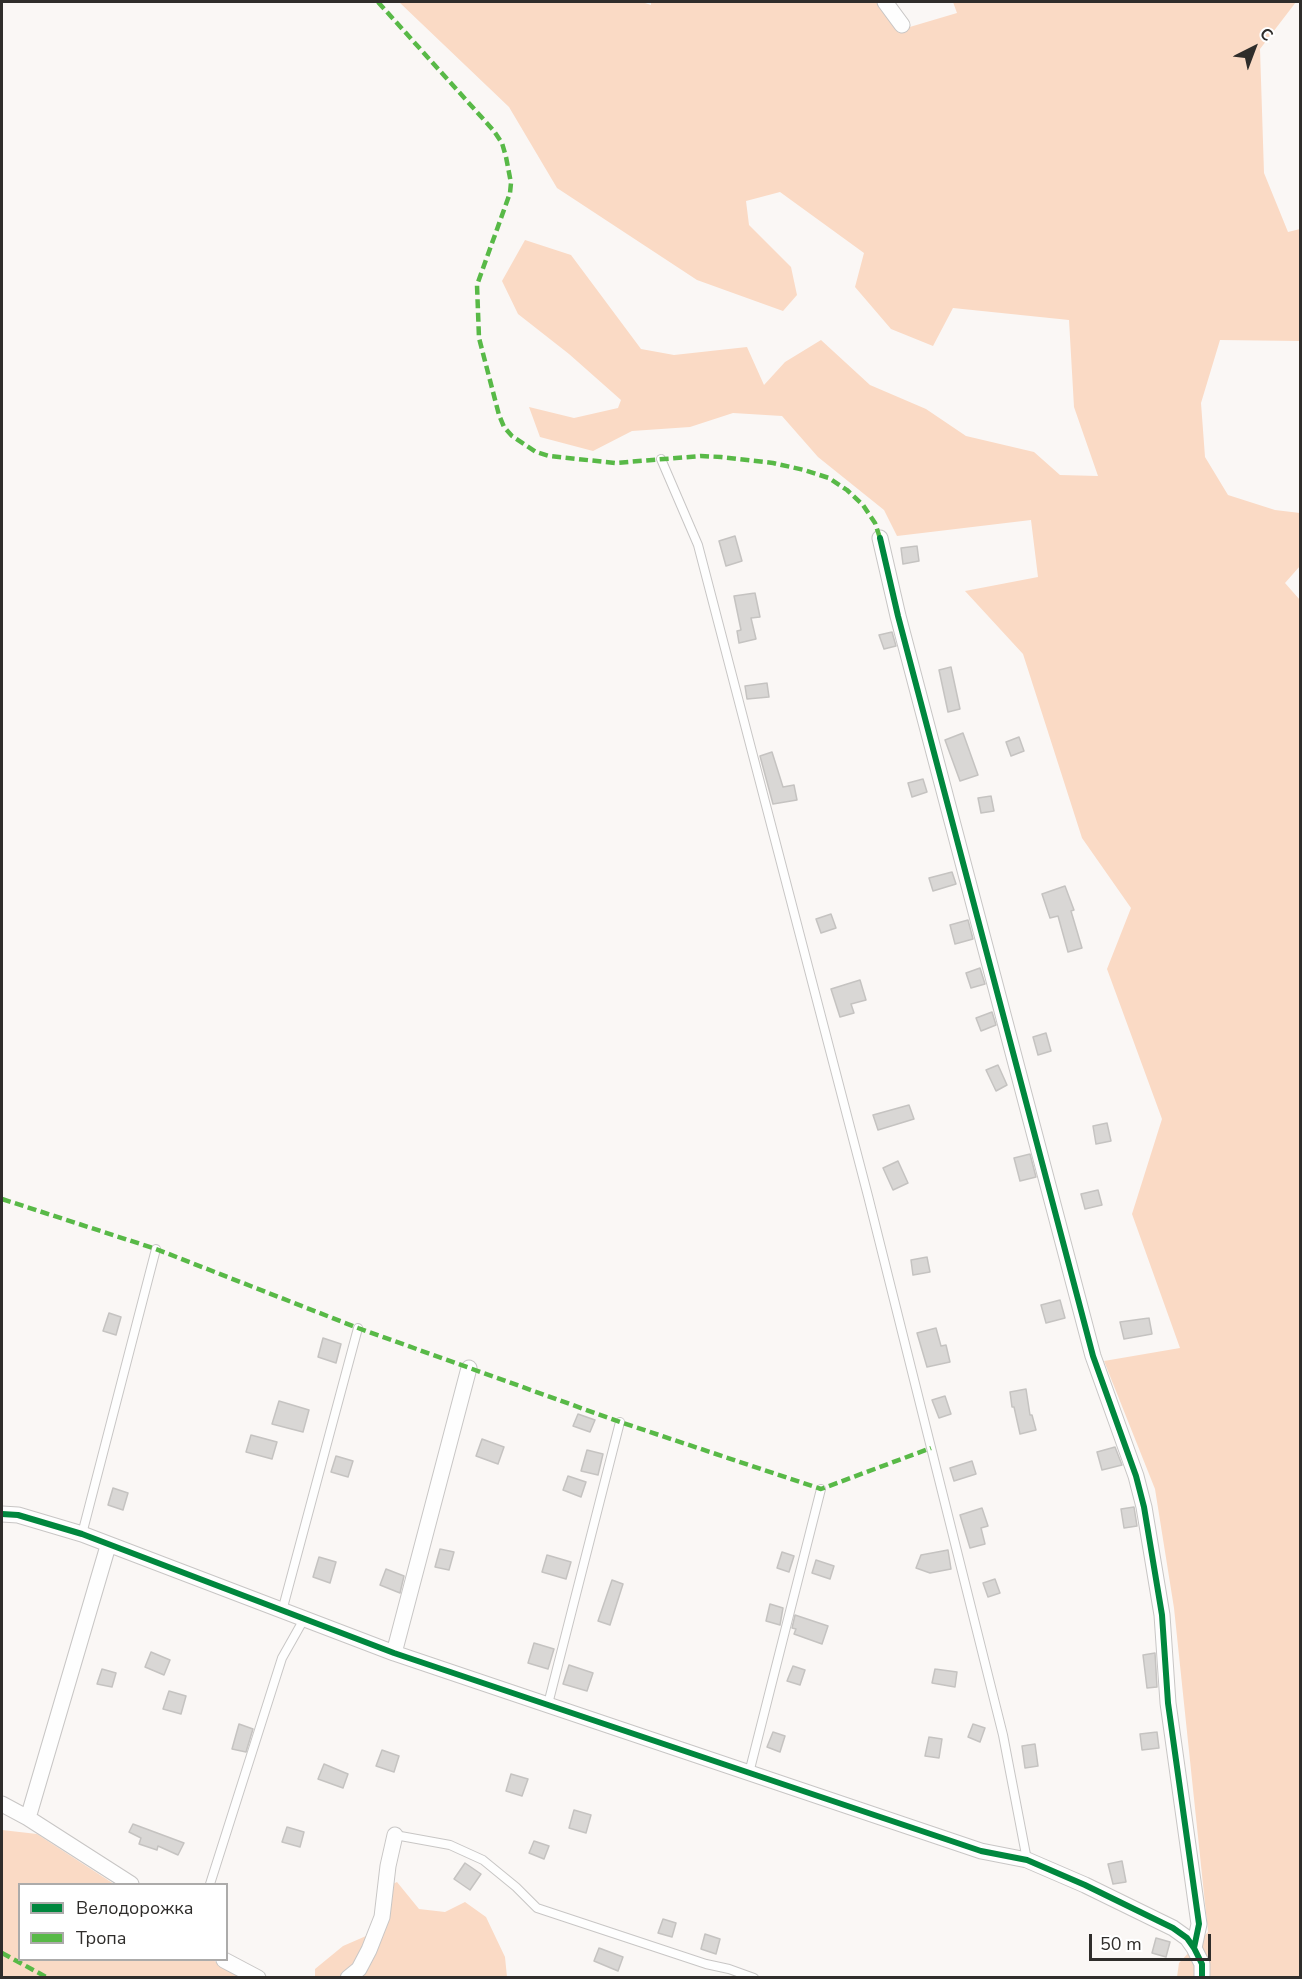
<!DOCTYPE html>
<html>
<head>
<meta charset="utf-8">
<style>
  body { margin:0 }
  #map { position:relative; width:1302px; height:1979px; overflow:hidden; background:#faf7f5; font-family:"Nunito Sans",sans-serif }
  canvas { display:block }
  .frame { position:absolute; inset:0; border:3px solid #2f2d2b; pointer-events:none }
  .legend { position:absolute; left:18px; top:1883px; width:210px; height:78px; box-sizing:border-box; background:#fff; border:2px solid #acabaa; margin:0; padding:8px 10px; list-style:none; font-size:18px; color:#2f2d2b }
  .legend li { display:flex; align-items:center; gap:12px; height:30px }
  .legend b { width:30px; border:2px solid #acabaa }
  .north { position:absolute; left:1224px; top:18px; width:60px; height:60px; -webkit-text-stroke:4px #fff; paint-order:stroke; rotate:42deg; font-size:16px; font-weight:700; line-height:24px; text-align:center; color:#2f2d2b }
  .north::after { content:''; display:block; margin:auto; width:21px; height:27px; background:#2f2d2b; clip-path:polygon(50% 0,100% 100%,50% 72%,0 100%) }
  .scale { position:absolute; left:1089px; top:1934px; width:122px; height:27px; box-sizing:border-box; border:3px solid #2f2d2b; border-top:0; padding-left:8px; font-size:18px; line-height:21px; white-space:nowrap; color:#2f2d2b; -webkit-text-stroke:4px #fff; paint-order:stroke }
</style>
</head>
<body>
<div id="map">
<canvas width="1302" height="1979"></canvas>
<div class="frame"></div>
<ul class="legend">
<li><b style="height:8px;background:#00873e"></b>Велодорожка</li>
<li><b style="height:8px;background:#58b947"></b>Тропа</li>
</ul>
<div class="north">С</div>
<div class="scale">50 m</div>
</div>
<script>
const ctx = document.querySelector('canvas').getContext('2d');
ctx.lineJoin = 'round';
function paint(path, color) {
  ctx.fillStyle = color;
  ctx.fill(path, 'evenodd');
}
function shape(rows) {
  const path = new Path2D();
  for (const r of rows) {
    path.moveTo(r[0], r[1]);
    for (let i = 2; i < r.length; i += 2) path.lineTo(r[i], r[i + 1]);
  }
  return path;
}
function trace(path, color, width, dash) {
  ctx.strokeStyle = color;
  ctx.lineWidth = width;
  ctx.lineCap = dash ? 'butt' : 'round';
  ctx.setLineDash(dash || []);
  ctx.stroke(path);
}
paint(shape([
  [399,2,642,2,651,5,651,2,887,2,903,29,957,13,953,2,1296,2,1260,49,1264,173,1288,232,1300,229,1300,341,1220,340,1201,403,1205,457,1228,495,1275,510,1300,513,1300,566,1285,583,1300,600,1300,1977,1177,1977,1179,1963,1208,1932,1174,1608,1155,1489,1104,1361,1180,1348,1132,1214,1162,1119,1107,969,1131,908,1082,838,1023,654,965,591,1038,577,1031,520,897,536,884,510,818,457,782,416,733,413,690,427,632,431,593,451,540,437,529,407,574,418,618,408,621,400,569,354,518,314,502,281,525,240,571,255,641,349,674,355,747,347,764,385,785,362,821,340,870,385,926,409,966,436,1034,452,1060,475,1098,476,1074,407,1069,320,953,308,933,346,891,329,855,287,864,253,780,192,746,201,749,225,791,267,797,295,783,311,697,280,557,188,509,107],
  [2,1830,37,1834,114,1884,20,1884,20,1960,212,1960,250,1977,2,1977],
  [397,1882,419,1909,445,1912,465,1902,486,1917,505,1957,507,1977,315,1978,315,1969,343,1946,373,1933,378,1891]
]), '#fadac5');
const building = shape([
  [735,536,742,561,726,566,719,541,735,536],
  [917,546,919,561,903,564,901,548,917,546],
  [755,593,760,617,751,618,756,639,739,643,737,631,741,630,734,596,755,593],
  [892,632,896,646,884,649,879,635,892,632],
  [951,667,960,709,948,712,939,670,951,667],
  [767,683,769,697,747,699,745,686,767,683],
  [963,733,978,775,960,781,945,740,963,733],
  [1019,737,1024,751,1011,756,1006,742,1019,737],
  [772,752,783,787,794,785,797,800,773,804,760,756,772,752],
  [923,779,927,792,912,797,908,783,923,779],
  [991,796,994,811,981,813,978,798,991,796],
  [952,872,956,884,933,891,929,878,952,872],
  [1065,886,1074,910,1071,911,1082,948,1068,952,1058,916,1050,918,1042,894,1065,886],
  [831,914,836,928,821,933,816,919,831,914],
  [968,920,973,939,955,944,950,925,968,920],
  [980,968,985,984,971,988,966,973,980,968],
  [860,980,866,1000,851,1004,854,1013,840,1017,831,989,860,980],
  [992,1012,996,1025,981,1031,976,1018,992,1012],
  [1046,1033,1051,1051,1038,1055,1033,1037,1046,1033],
  [998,1065,1007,1085,996,1091,986,1070,998,1065],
  [909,1105,914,1119,878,1130,873,1115,909,1105],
  [1107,1123,1111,1141,1096,1144,1093,1126,1107,1123],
  [1030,1154,1036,1177,1020,1181,1014,1158,1030,1154],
  [898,1161,908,1183,893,1190,883,1168,898,1161],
  [1098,1190,1102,1205,1085,1209,1081,1194,1098,1190],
  [927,1257,930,1272,913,1275,911,1260,927,1257],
  [1060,1300,1065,1318,1046,1323,1041,1305,1060,1300],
  [109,1313,121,1317,116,1335,103,1331,109,1313],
  [1149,1318,1152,1334,1124,1339,1120,1322,1149,1318],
  [936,1328,941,1346,946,1345,950,1362,927,1367,917,1333,936,1328],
  [323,1338,341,1344,336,1363,318,1357,323,1338],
  [1026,1389,1030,1415,1032,1415,1036,1430,1020,1434,1014,1407,1012,1407,1010,1392,1026,1389],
  [945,1396,951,1414,939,1418,932,1400,945,1396],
  [279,1401,309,1410,303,1432,272,1424,279,1401],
  [578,1414,595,1420,590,1432,573,1426,578,1414],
  [251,1435,277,1442,272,1459,246,1452,251,1435],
  [482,1439,504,1447,498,1464,476,1456,482,1439],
  [1115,1447,1122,1465,1102,1470,1097,1452,1115,1447],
  [587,1450,603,1454,598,1475,581,1471,587,1450],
  [336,1456,353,1461,348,1477,331,1472,336,1456],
  [972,1461,976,1474,954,1481,950,1468,972,1461],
  [568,1476,586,1482,581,1497,563,1490,568,1476],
  [113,1488,128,1493,123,1510,108,1505,113,1488],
  [1134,1507,1137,1526,1124,1528,1121,1509,1134,1507],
  [982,1508,988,1526,981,1528,985,1544,970,1548,960,1515,982,1508],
  [440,1549,454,1552,449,1570,435,1567,440,1549],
  [948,1550,951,1569,930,1573,916,1568,921,1555,948,1550],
  [782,1552,794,1556,789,1572,777,1568,782,1552],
  [547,1555,571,1562,566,1579,542,1572,547,1555],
  [319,1557,336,1562,330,1583,313,1577,319,1557],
  [816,1560,834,1566,830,1579,812,1573,816,1560],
  [386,1569,404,1576,400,1593,380,1585,386,1569],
  [995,1579,1000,1593,988,1597,983,1583,995,1579],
  [612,1580,623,1584,610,1625,598,1621,612,1580],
  [770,1604,783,1608,780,1625,766,1621,770,1604],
  [795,1615,828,1626,822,1644,794,1634,796,1629,792,1628,795,1615],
  [534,1643,554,1649,548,1669,528,1663,534,1643],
  [151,1652,170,1660,164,1675,145,1667,151,1652],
  [1155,1653,1157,1687,1147,1688,1143,1655,1155,1653],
  [569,1665,593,1673,587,1691,563,1684,569,1665],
  [793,1666,805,1670,800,1685,787,1681,793,1666],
  [102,1669,116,1673,112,1687,97,1684,102,1669],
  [935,1669,957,1672,955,1687,932,1683,935,1669],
  [169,1691,186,1696,181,1714,163,1709,169,1691],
  [239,1724,253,1729,246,1752,232,1749,239,1724],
  [973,1724,985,1728,980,1742,968,1737,973,1724],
  [773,1732,785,1736,780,1752,767,1747,773,1732],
  [1157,1732,1159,1748,1142,1750,1140,1734,1157,1732],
  [929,1737,942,1739,939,1758,925,1756,929,1737],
  [1035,1744,1038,1766,1025,1768,1022,1746,1035,1744],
  [382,1750,399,1756,394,1772,376,1766,382,1750],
  [324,1764,348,1774,343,1788,318,1779,324,1764],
  [511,1774,528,1779,522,1796,506,1791,511,1774],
  [574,1810,591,1815,586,1833,569,1828,574,1810],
  [133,1824,184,1843,178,1855,158,1846,157,1850,139,1844,141,1838,129,1832,133,1824],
  [287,1827,304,1832,300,1847,282,1842,287,1827],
  [534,1841,549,1846,544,1859,529,1853,534,1841],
  [1122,1861,1126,1882,1113,1884,1108,1864,1122,1861],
  [465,1863,481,1874,470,1890,454,1879,465,1863],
  [663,1919,676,1923,672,1937,658,1933,663,1919],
  [705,1934,720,1939,716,1954,701,1949,705,1934],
  [1156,1938,1170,1942,1166,1957,1152,1953,1156,1938],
  [599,1948,623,1957,618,1971,594,1961,599,1948]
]);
paint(building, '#d9d7d5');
trace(building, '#c5c3c1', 1.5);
const lane = shape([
  [661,459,698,545,868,1196,1003,1735,1027,1860],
  [82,1534,156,1249],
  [282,1611,358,1328],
  [548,1704,620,1422],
  [749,1773,821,1489],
  [395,1835,450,1845,483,1860,516,1887,537,1908,706,1964,729,1969,754,1978],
  [210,1884,282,1658,304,1619]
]);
const street = shape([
  [885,2,902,25],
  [880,538,898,616,1093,1356,1136,1476,1144,1507,1162,1615,1168,1703,1199,1924,1194,1948],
  [2,1514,18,1515,82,1534,394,1653,981,1851,1027,1860,1085,1885,1173,1928,1187,1938,1194,1948,1202,1964,1202,1978],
  [394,1653,469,1368],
  [2,1804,28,1818,131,1884],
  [28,1818,108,1546],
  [224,1960,258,1978],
  [348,1978,359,1969,369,1950,382,1917,388,1866,395,1835]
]);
trace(lane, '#c8c6c5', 10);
trace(street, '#c8c6c5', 17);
trace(lane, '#fefefe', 8);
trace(street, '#fefefe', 15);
trace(shape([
  [378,2,494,131,502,143,506,157,511,183,510,193,477,285,479,338,499,415,504,427,512,436,536,452,549,456,615,463,701,456,721,457,773,463,804,470,829,478,847,490,863,505,875,523,880,538],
  [2,1199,156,1249,358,1328,620,1422,821,1489,931,1448],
  [2,1953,48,1978]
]), '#58b947', 4.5, [9, 4.5]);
trace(shape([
  [880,538,898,616,1093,1356,1136,1476,1144,1507,1162,1615,1168,1703,1199,1924,1194,1948],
  [2,1514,18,1515,82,1534,394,1653,981,1851,1027,1860,1085,1885,1173,1928,1187,1938,1194,1948,1202,1964,1202,1978]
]), '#00873e', 6);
</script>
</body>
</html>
